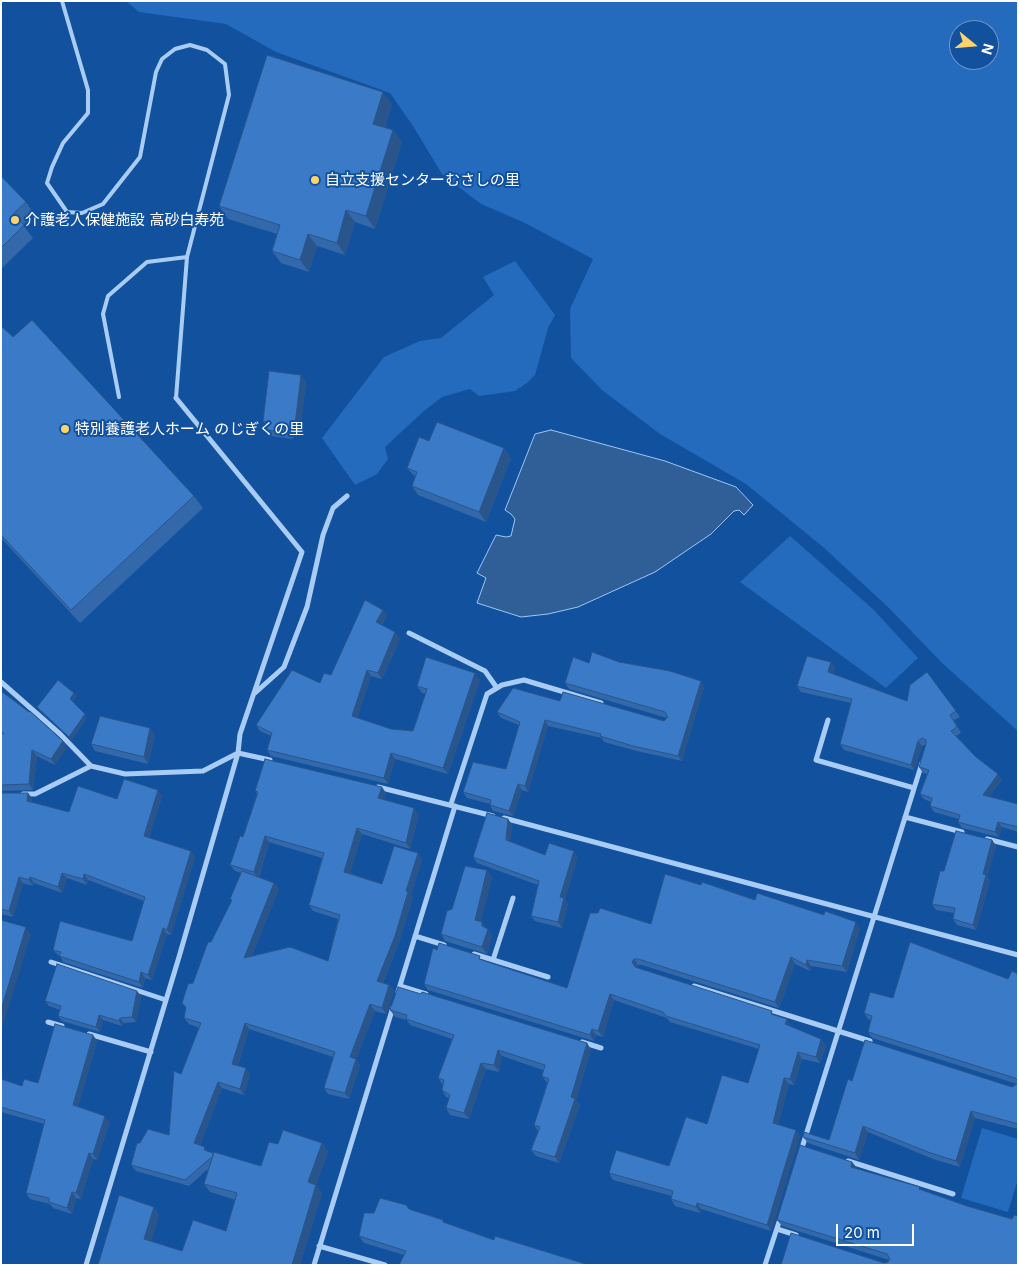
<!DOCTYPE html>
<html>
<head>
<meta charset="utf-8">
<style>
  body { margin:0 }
  #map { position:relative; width:1019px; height:1266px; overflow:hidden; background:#12519e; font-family:Inter,sans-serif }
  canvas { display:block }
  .frame { position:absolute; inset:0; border:2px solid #fff; pointer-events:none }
  .north { position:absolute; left:949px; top:20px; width:50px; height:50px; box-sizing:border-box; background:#12519e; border:1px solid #7197c5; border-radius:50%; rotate:107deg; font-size:14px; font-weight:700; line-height:20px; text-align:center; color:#fff }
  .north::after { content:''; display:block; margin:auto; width:18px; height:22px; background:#ffd36c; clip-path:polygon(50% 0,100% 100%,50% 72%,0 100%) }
  .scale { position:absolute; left:836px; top:1224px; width:78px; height:22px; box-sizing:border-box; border:2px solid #fff; border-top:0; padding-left:6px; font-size:15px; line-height:18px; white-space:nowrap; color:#fff; -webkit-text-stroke:4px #12519e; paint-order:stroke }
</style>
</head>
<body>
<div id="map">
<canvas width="1019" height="1266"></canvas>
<div class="frame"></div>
<div class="north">N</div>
<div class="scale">20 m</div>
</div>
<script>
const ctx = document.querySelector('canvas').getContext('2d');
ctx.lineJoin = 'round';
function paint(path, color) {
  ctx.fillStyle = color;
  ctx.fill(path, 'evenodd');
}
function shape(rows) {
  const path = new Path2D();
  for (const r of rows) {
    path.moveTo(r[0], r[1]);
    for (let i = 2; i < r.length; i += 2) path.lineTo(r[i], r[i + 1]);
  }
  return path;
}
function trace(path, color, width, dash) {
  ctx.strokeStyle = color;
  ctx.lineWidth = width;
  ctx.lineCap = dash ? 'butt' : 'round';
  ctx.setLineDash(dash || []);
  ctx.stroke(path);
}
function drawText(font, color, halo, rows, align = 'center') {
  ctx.font = font + ' Inter,"Noto Sans JP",sans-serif';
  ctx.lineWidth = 4;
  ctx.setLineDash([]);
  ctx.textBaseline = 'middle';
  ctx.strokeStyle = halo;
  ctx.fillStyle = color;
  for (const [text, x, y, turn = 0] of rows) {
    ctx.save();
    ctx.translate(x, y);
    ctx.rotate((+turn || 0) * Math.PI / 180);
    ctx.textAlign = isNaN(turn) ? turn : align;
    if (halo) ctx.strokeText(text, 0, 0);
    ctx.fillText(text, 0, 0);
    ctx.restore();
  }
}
paint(shape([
  [126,1,1018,1,1018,731,942,663,889,608,823,547,746,484,660,434,602,390,571,358,570,309,593,259,523,222,481,204,442,174,413,126,390,93,276,52,226,24,139,12],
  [959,30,989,30,989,60,959,60],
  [515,261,555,315,548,328,535,375,527,383,515,391,479,396,470,389,442,397,424,411,385,447,388,459,377,474,355,485,322,438,384,357,420,341,441,338,494,295,483,277],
  [790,536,873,609,918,658,886,688,740,582],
  [982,1128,1018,1139,1018,1179,1008,1212,961,1198]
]), '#246bbd');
const water = shape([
  [551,430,665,461,736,487,753,505,744,515,739,510,734,511,711,534,655,572,578,607,548,614,521,617,477,603,486,578,477,573,496,535,506,537,511,536,515,519,511,514,505,510,535,434,551,430]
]);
paint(water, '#305e96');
trace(water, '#9bc7f8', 1);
trace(shape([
  [62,1,88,90,88,113,63,143,52,167,47,183,67,212,82,213,103,204,140,157,156,72,162,59,175,49,190,45,207,50,225,64,229,95,187,257,176,398],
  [119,397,103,314,108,296,147,262,187,257]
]), '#a9ccf5', 4);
trace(shape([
  [409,633,485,671,497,688],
  [1,682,60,734,91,766,125,774,203,771,238,753,270,760],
  [255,693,284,667,307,607,323,535,333,508,347,496],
  [828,720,816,760,914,788],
  [378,787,493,816],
  [23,794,35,794,91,766],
  [451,804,487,694,502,685,524,680,601,703],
  [905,817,962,832],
  [504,818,1018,955],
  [987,839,1018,847],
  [415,936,444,945],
  [474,954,548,977],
  [493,960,513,898],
  [51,962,166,1000],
  [400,986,426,994],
  [694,986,870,1041],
  [398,992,455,806],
  [48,1022,62,1026],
  [89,1034,151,1052],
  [582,1042,601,1048],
  [801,1151,922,763],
  [848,1161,953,1194],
  [777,1229,796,1235],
  [319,1246,385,1265],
  [86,1265,179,957,238,753,240,734,302,552,176,398],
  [314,1265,393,1007],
  [765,1265,781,1216]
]), '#a9ccf5', 5);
paint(shape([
  [392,104,385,127,393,130,402,142,375,229,355,222,345,255,317,246,309,272,281,263,272,251,277,234,228,219,219,206],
  [1,176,26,202,34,214,23,225,33,238,1,269],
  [1,326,13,337,194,496,203,508,80,623,1,538],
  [301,375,306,382,300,432,292,439,271,436,267,430,267,427,263,421],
  [429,441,511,458,486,522,418,495,412,486,415,477,407,468],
  [383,610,387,616,382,625,395,632,400,639,382,679,371,676,357,718,391,729,413,731,426,694,422,693,417,686,480,680,448,774,395,759,388,784,271,756,267,750,271,736,260,731,256,725,320,683,331,675],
  [619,662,704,687,682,761,637,751,604,742,602,738,548,726,528,792,522,790,513,816,493,811,490,805,490,804,467,798,463,792,506,769,519,725,501,718,497,712,560,701,664,721,667,718,569,689,565,683,589,663],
  [835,667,833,674,907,701,927,672,960,717,954,720,961,733,956,736,976,757,998,774,1002,780,989,797,1018,804,1018,832,1002,827,999,837,962,828,958,822,959,819,934,812,930,806,931,802,924,799,920,794,927,774,923,773,919,767,926,744,922,746,914,770,844,750,840,744,851,703,801,692,797,686],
  [77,696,73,701,87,717,72,740,40,710,37,707],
  [150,728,155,735,148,764,95,751,91,744],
  [1,733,63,741,67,747,55,765,37,756,33,790,1,791],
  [255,791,386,793,384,800,419,814,410,849,362,834,350,873,382,884,418,853,422,859,411,896,413,898,399,942,383,983,389,985,394,991,386,1014,375,1011,356,1059,360,1065,349,1099,328,1094,324,1088,333,1057,249,1029,238,1065,250,1074,244,1095,222,1088,200,1145,209,1152,261,1166,278,1144,322,1143,328,1152,316,1185,322,1193,300,1265,98,1265,154,1207,159,1215,151,1241,182,1251,226,1231,236,1200,210,1192,204,1184,208,1169,189,1186,136,1171,131,1165,140,1143,169,1135,181,1074,199,1028,189,1024,184,1018,186,1008,182,1003,193,983,232,902,230,899,241,873,235,871,230,865,243,837,257,794],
  [269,842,322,858,309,905,313,911,338,919,328,961,252,956,279,889,274,883,259,877],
  [1,793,32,798,32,802,69,812,117,799,162,796,149,838,191,851,195,857,171,935,167,934,152,980,145,978,143,988,63,962,60,956,58,955,53,950,132,941,144,901,88,880,87,885,67,878,62,893,34,883,33,886,23,883,13,917,1,914],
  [508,819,512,825,510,841,545,855,578,857,565,899,568,904,562,928,535,921,531,916,538,885,477,863,473,857],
  [992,840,996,846,987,877,990,881,976,930,957,925,953,919,954,913,936,910,932,904,944,871],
  [492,877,481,921,492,936,487,954,445,941,441,934,452,909],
  [701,885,860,928,847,972,811,966,810,971,795,964,779,1008,642,965,638,965,637,968,776,1016,791,1025,791,1027,821,1039,826,1046,820,1063,802,1059,794,1085,789,1084,778,1125,796,1130,800,1136,771,1231,701,1209,700,1213,675,1206,671,1199,672,1196,613,1180,609,1173,669,1166,707,1124,748,1083,759,1049,670,1022,667,1018,614,1000,603,1037,596,1035,594,1041,428,990,424,984,483,960,567,988],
  [1018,974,1018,1129,975,1118,960,1167,933,1159,868,1132,859,1160,808,1143,803,1137,829,1140,852,1081,1012,1087,1017,1084,872,1038,868,1032,871,1020,868,1019,864,1013,893,998,1008,979],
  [141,996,136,1022,124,1023,122,1026,103,1020,100,1032,62,1021,58,1016,60,1010,49,1006,45,1001],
  [390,1010,587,1043,591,1050,576,1100,580,1105,559,1163,536,1156,531,1150,538,1131,534,1125,547,1083,542,1076,543,1070,502,1056,499,1072,486,1069,469,1119,450,1115,446,1108,449,1098,446,1097,442,1090,443,1085,442,1084,438,1078,452,1039,410,1025,407,1020,395,1017],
  [97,1041,78,1107,110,1122,97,1160,93,1159,81,1199,76,1198,72,1214,53,1208,50,1204,30,1199,26,1193,44,1124,1,1112,1,1079,22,1086,38,1083],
  [852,1162,857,1169,967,1206,1012,1219,1018,1265,884,1263,888,1262,889,1260,782,1226,777,1220],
  [409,1209,445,1223,494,1240,404,1255,364,1243,359,1236,374,1213]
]), '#3369aa');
paint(shape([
  [383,92,392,104,382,136,373,124],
  [393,130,402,142,375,229,366,216],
  [346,210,355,222,345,255,337,243],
  [308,234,317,246,309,272,300,260],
  [301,375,306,382,300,432,295,425],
  [504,448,511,458,486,522,479,512],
  [383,610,387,616,380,628,376,622],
  [395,632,400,639,382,679,378,673],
  [831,662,835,667,832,678,828,672],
  [367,670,371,676,356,722,352,716],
  [475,673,480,680,448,774,443,768],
  [701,681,704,687,682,761,678,756],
  [74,693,77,696,72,702,70,699],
  [85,714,87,717,72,740,69,737],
  [545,720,548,726,528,792,525,786],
  [150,728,155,735,148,764,144,757],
  [63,741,67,747,55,765,51,759],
  [918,741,922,746,914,770,911,765],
  [32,750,37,756,33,790,29,784],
  [391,753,395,759,388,784,384,778],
  [998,774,1002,780,986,801,983,795],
  [518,784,522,790,513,816,509,811],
  [382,787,386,793,383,804,378,798],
  [158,790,162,796,148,842,144,836],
  [28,793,32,798,31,807,27,801],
  [414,808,419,814,410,849,406,843],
  [508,819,512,825,510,846,506,840],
  [998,822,1002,827,999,837,995,832],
  [357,828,362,834,349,878,344,872],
  [265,836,269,842,258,878,254,872],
  [992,840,996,846,987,877,990,881,976,930,973,925,983,874],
  [191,851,195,857,171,935,167,930],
  [574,851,578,857,565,899,568,904,562,928,558,922,560,897],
  [418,853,422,859,411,896,413,898,399,942,381,987,377,981],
  [487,870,492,877,480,926,475,920],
  [62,873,67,878,62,893,58,887],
  [84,874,88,880,87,885,83,879],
  [19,877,23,883,13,917,9,911],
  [30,877,34,883,33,886,29,880],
  [274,883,279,889,249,964,244,958],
  [482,922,492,936,487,954,482,947],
  [856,922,860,928,847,972,842,966],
  [26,927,31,934,1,1032,1,1010],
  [163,928,167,934,152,980,148,975],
  [791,957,795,964,779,1008,775,1002],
  [634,959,638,965,637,968,640,973,632,962],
  [807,960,811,966,810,971,806,965],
  [141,972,145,978,143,988,139,982],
  [389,985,394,991,386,1014,382,1008],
  [137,991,141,996,136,1022,132,1017],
  [610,994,614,1000,603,1037,598,1031],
  [370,1004,375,1011,356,1059,360,1065,349,1099,345,1093,350,1057],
  [99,1015,103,1020,100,1032,96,1027],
  [120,1018,124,1023,122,1026,119,1021],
  [787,1019,791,1025,789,1031,785,1024],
  [245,1023,249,1029,236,1070,232,1064],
  [592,1029,596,1035,594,1041,590,1035],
  [93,1035,97,1041,77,1111,73,1105],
  [821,1039,826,1046,820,1063,816,1057],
  [587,1043,591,1050,576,1100,580,1105,559,1163,555,1157,571,1097],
  [498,1050,502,1056,499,1072,494,1065],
  [798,1052,802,1059,794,1085,790,1079],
  [481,1063,486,1069,469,1119,464,1113],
  [246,1068,250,1074,244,1095,240,1089],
  [784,1078,789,1084,777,1129,773,1123],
  [218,1082,222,1088,198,1150,194,1143],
  [971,1111,975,1118,960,1167,956,1161],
  [105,1116,110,1122,97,1160,93,1154],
  [863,1126,868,1132,859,1160,855,1153],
  [796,1130,800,1136,771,1231,767,1225],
  [322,1143,328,1152,316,1185,322,1193,300,1265,292,1265,308,1182],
  [89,1153,93,1159,81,1199,76,1193],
  [852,1162,857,1168,855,1173,851,1167],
  [72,1192,76,1198,72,1214,67,1208],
  [697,1203,701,1209,700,1213,696,1207],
  [154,1207,159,1215,150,1247,144,1239]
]), '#29558b');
const building = shape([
  [267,55,383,92,373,124,393,130,366,216,346,210,337,243,308,234,300,260,272,251,280,225,219,206,267,55],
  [1,176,26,202,13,214,24,225,1,248,1,176],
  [32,320,194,496,71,610,1,535,1,326,13,337,32,320],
  [269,371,301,375,295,425,287,432,267,430,267,422,263,421,269,371],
  [437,422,504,448,479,512,412,486,417,472,407,468,419,437,429,441,437,422],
  [365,600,383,610,376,622,395,632,378,673,367,670,352,716,391,729,413,731,427,689,417,686,426,657,475,673,443,768,391,753,384,778,267,750,272,733,256,725,292,670,320,683,324,673,331,675,365,600],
  [592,652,619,662,670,671,701,681,678,756,633,746,600,736,601,734,545,720,525,786,518,784,509,811,490,805,491,800,463,792,473,762,506,769,520,722,497,712,513,688,560,701,563,692,664,721,668,717,665,712,565,683,573,657,589,663,592,652],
  [807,656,831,662,828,672,907,701,910,685,927,672,956,711,950,715,957,727,951,731,976,757,998,774,983,795,1018,804,1018,827,998,822,995,832,958,822,960,815,930,806,932,798,920,794,929,770,919,767,926,744,926,740,922,738,918,741,911,765,840,744,852,699,797,686,807,656],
  [58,680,74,693,70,699,85,714,69,737,37,707,58,680],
  [1,691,29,712,30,711,63,741,51,759,32,750,29,784,1,785,1,733,4,734,1,731,1,691],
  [100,716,150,728,144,757,91,744,100,716],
  [265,759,382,787,378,798,414,808,406,843,357,828,344,872,382,884,394,846,418,853,406,891,408,892,395,936,377,981,389,985,382,1008,370,1004,350,1057,356,1059,345,1093,324,1088,335,1052,245,1023,232,1064,246,1068,240,1089,218,1082,194,1143,205,1147,204,1150,213,1153,213,1156,185,1180,131,1165,137,1143,140,1143,148,1129,169,1135,174,1071,181,1074,201,1023,184,1018,186,1007,182,1003,188,984,193,983,208,942,211,942,232,900,230,899,242,871,274,883,244,958,290,947,328,961,340,915,309,905,324,853,265,836,254,872,230,865,240,836,243,837,258,792,255,791,265,759],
  [124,779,158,790,144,836,191,851,167,930,163,928,148,975,141,972,139,982,59,956,61,952,53,950,60,921,132,941,145,897,84,874,83,879,62,873,58,887,30,877,29,880,19,877,9,911,1,909,1,793,28,793,27,801,69,812,78,786,117,799,124,779],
  [487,813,508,819,506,840,545,855,549,843,574,851,560,897,564,898,558,922,531,916,539,881,473,857,487,813],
  [956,831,992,840,983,874,986,875,973,925,953,919,955,908,932,904,940,871,944,871,956,831],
  [465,866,487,870,475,920,482,922,482,926,488,929,482,947,441,934,447,911,452,909,465,866],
  [665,874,701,885,702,882,755,900,757,893,824,915,825,911,856,922,842,966,807,960,806,965,791,957,775,1002,638,959,634,959,632,962,635,967,772,1011,771,1014,787,1019,785,1024,821,1039,816,1057,798,1052,790,1079,784,1078,773,1123,796,1130,767,1225,697,1203,696,1207,671,1199,673,1191,609,1173,616,1150,669,1166,686,1117,707,1124,722,1075,748,1083,760,1045,666,1016,663,1012,610,994,598,1031,592,1029,590,1035,424,984,433,948,437,950,439,943,480,956,479,959,567,988,590,913,598,913,600,908,651,924,665,874],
  [1,920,26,927,1,1010,1,920],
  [910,942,1008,979,1012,971,1018,974,1018,1124,971,1111,956,1161,928,1152,863,1126,855,1153,803,1137,804,1132,829,1140,848,1079,852,1081,865,1040,1012,1087,1017,1084,1018,1081,1015,1078,868,1032,872,1016,864,1013,870,992,893,998,910,942],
  [57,964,137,991,132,1017,120,1018,119,1021,99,1015,96,1027,58,1016,61,1006,45,1001,57,964],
  [398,987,421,994,422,992,587,1043,571,1097,575,1099,555,1157,531,1150,540,1127,534,1125,549,1079,542,1076,545,1065,498,1050,494,1065,481,1063,464,1113,446,1108,450,1095,442,1090,444,1080,438,1078,454,1035,406,1019,407,1015,390,1010,398,987],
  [55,1024,93,1035,73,1105,105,1116,93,1154,89,1153,76,1193,72,1192,67,1208,49,1202,49,1198,26,1193,45,1120,1,1107,1,1079,22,1086,24,1079,38,1083,55,1024],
  [283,1130,322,1143,308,1182,316,1185,292,1265,98,1265,119,1195,154,1207,144,1239,182,1251,193,1220,226,1231,237,1193,204,1184,214,1152,261,1166,269,1142,278,1144,283,1130],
  [800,1145,852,1162,851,1167,920,1187,919,1189,967,1206,1012,1219,1014,1215,1018,1216,1018,1265,781,1265,791,1233,884,1263,888,1262,890,1259,887,1254,777,1220,800,1145],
  [380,1198,406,1205,409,1209,443,1220,443,1222,494,1240,495,1236,589,1265,399,1265,406,1251,359,1236,364,1213,374,1213,380,1198]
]);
paint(building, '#3b7ac6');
trace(building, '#29558b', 1);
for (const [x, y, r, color] of [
  [315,180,5,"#ffd36c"],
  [15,220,5,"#ffd36c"],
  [65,429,5,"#ffd36c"]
]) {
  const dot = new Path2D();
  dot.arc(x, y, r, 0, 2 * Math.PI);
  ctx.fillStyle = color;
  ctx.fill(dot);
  trace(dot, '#12519e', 2);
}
drawText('15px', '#fff', '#12519e', [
  ["自立支援センターむさしの里",325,180],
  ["介護老人保健施設 高砂白寿苑",25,220],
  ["特別養護老人ホーム のじぎくの里",75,429]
], 'left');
</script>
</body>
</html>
